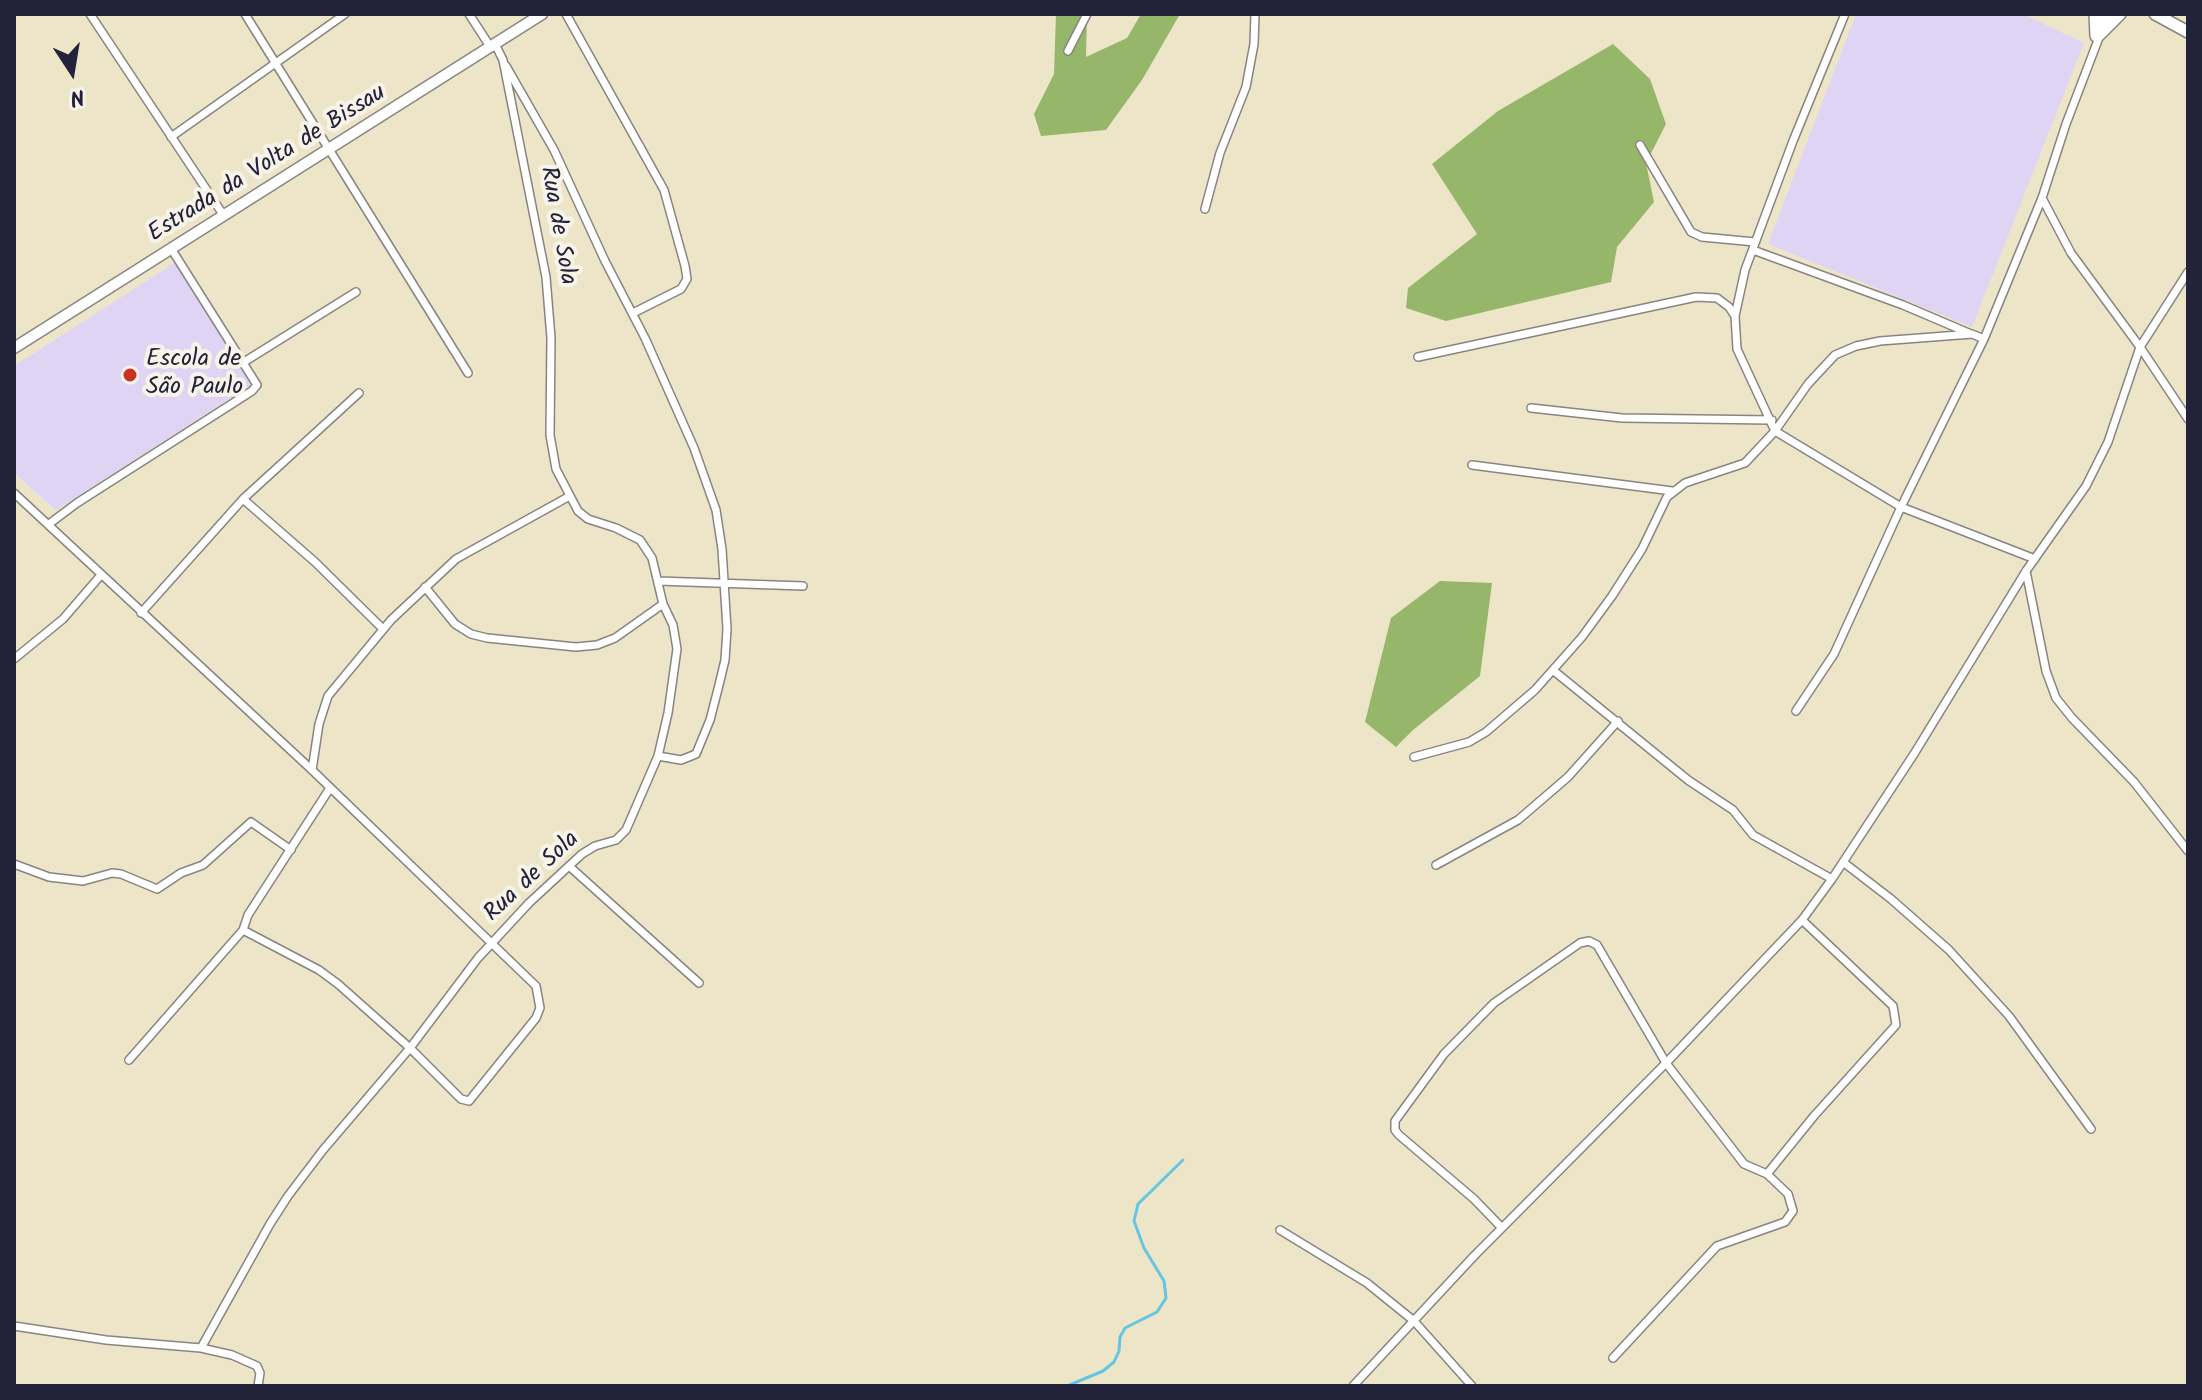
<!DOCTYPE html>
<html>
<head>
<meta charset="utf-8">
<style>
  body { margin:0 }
  #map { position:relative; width:2202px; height:1400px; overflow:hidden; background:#ede5c8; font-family:Kalam,sans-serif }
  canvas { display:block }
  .frame { position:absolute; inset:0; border:16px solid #22223b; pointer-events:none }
  .north { position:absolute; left:32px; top:32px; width:80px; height:80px; -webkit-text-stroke:6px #f7f3e8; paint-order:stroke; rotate:168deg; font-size:22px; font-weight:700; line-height:32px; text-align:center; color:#22223b }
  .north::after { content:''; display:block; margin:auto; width:28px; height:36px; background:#22223b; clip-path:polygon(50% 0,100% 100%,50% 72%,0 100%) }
</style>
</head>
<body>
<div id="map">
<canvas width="2202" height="1400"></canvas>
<div class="frame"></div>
<div class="north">N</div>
</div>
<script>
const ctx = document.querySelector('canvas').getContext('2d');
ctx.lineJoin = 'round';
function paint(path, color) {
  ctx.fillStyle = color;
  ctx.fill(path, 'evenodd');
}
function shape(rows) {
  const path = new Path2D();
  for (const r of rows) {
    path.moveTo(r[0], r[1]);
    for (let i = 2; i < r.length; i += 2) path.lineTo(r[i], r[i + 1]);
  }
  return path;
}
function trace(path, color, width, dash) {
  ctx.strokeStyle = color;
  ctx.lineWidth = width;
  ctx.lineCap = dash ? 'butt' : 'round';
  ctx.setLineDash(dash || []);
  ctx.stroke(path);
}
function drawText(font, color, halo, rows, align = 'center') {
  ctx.font = font + ' Kalam,sans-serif';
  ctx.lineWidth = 8;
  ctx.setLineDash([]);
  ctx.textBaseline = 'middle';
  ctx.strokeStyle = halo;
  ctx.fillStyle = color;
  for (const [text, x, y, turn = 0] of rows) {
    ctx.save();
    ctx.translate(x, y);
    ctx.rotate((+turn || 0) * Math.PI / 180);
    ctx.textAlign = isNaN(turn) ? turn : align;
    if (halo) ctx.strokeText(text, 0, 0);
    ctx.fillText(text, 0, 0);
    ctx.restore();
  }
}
paint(shape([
  [1856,14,2023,14,2084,43,1972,327,1768,244],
  [179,260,251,385,56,510,14,473,14,366]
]), '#e0d4f4');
paint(shape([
  [1056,14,1087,14,1086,57,1127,38,1141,14,1180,14,1142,80,1106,130,1041,136,1034,114,1054,74],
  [1613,44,1650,79,1666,124,1646,163,1654,202,1617,247,1611,282,1446,321,1406,308,1408,288,1477,234,1432,164,1498,111],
  [1440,581,1492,583,1480,676,1413,730,1396,747,1365,722,1391,618]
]), '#96b66a');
trace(shape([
  [1067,1386,1103,1371,1114,1362,1119,1351,1120,1337,1125,1328,1157,1312,1166,1298,1164,1281,1144,1248,1134,1221,1138,1204,1183,1160]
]), '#65c5e3', 3);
const minor = shape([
  [90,14,224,216],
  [245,14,468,373],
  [469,14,491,48],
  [566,14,664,190,685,266,687,279,681,289,633,313],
  [1845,14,1793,141,1745,270,1735,316,1737,349,1775,431,1901,507,2035,559],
  [2098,28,2102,14],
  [1068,51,1087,14],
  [506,66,554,150,605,261,645,338,694,448,716,510,722,549,727,629,725,660,718,689,710,720,696,754,681,760,658,756],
  [171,137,345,14],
  [1640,145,1691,232,1702,237,1755,242],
  [2042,198,2071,253,2140,347,2188,419],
  [1205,209,1220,153,1246,87,1254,44,1255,14],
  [1753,250,1903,305,1971,334],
  [1418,357,1696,297,1717,298,1729,307,1735,316],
  [244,362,356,292],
  [1531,408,1622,418,1772,420],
  [1472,465,1672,491],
  [14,493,312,770,536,986,540,1008,536,1018,469,1101,461,1099,410,1048,338,984,319,970,243,930,248,915,330,788],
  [243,499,315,562,383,629],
  [49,524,77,503,252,391,257,385,172,250],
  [2026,571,2046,671,2056,698,2072,718,2134,782,2188,851],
  [658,581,803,586],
  [425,587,455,624,471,634,487,638,576,647,597,645,615,638,663,604],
  [141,613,243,499,359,393],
  [14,659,63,619,101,575],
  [1554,671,1688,780,1733,810,1753,835,1832,879],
  [1796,711,1834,654,1901,507,1984,339,2042,198,2066,124,2108,14],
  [1414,757,1469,742,1486,732,1535,690,1582,637,1612,596,1642,549,1667,497,1685,483,1745,463,1775,431,1808,384,1835,355,1856,346,1880,341,1972,334,1984,339],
  [312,770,319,724,328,696,391,620,456,559,568,497],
  [1843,862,1891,899,1949,950,2009,1016,2091,1129],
  [14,864,49,877,83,881,112,873,121,874,157,889,181,873,203,865,251,822,291,850],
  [1436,865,1518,820,1568,777,1618,721],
  [569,866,699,983],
  [129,1060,243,930],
  [1767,1174,1814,1116,1896,1025,1893,1006,1802,920],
  [1502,1228,1474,1199,1399,1135,1395,1130,1395,1121,1444,1054,1494,1003,1580,943,1589,941,1597,945,1666,1063,1744,1164,1767,1174,1788,1194,1793,1211,1785,1222,1717,1246,1613,1358],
  [1280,1230,1367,1283,1414,1321,1472,1386],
  [14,1326,106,1340,201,1348,232,1355,257,1366,260,1373,258,1386],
  [201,1348,270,1224,288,1196,323,1150,410,1048,478,958,529,903,582,854,595,846,616,840,626,830,658,756,668,713,677,649,673,625,663,604,652,558,640,540,616,528,588,519,578,511,556,469,550,435,551,338,546,277,503,60,495,44],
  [1353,1386,1474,1256,1666,1063,1802,920,1832,879,1914,754,2026,571,2086,486,2108,442,2140,347,2188,272]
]);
const secondary = shape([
  [14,348,542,14]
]);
const primary = shape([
  [2095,14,2096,36],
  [2155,14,2188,32],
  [2099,35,2120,14]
]);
trace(minor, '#888482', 10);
trace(secondary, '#888482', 13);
trace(primary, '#888482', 14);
trace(minor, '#fff', 7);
trace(secondary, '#fff', 10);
trace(primary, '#fff', 11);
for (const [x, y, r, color] of [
  [130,375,8,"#c8321e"]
]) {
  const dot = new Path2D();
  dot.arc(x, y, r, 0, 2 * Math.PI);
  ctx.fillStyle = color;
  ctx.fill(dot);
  trace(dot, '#f7f3e8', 3);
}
drawText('24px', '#22223b', '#f7f3e8', [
  ["Estrada da Volta de Bissau",268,165,-32],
  ["Rua de Sola",556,226,80],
  ["Rua de Sola",533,878,-43]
]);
drawText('24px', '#22223b', '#f7f3e8', [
  ["Escola de",146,361],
  ["São Paulo",146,389]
], 'left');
</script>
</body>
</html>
